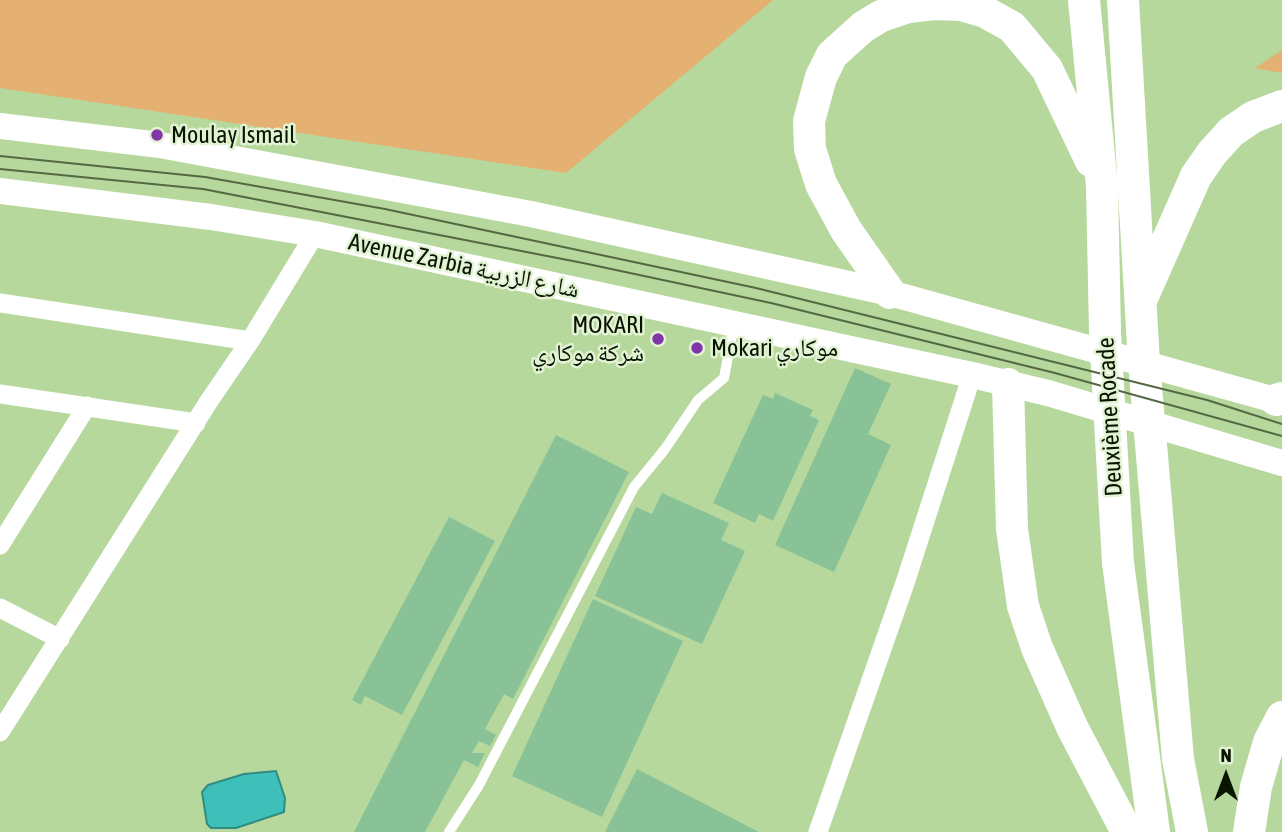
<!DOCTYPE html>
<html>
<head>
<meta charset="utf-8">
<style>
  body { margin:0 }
  #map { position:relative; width:1282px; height:832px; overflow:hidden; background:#b7d89c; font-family:"Asap Condensed",sans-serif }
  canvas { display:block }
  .north { position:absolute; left:1191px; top:741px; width:70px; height:70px; -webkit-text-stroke:5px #e2f3d4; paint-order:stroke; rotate:0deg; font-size:19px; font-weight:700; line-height:28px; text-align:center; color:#091401 }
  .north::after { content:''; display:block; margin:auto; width:24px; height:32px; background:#091401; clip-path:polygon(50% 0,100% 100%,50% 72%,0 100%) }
</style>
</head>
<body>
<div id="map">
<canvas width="1282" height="832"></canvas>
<div class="north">N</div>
</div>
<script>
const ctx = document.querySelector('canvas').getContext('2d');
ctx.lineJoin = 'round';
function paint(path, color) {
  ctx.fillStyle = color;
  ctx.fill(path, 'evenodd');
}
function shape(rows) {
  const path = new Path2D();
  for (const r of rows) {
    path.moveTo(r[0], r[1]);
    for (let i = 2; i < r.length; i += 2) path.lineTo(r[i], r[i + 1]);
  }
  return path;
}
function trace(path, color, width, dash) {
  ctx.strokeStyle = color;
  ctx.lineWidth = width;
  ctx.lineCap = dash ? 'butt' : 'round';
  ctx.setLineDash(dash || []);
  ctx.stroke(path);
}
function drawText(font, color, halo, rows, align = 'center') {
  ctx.font = font + ' "Asap Condensed","Noto Naskh Arabic",sans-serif';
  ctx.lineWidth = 5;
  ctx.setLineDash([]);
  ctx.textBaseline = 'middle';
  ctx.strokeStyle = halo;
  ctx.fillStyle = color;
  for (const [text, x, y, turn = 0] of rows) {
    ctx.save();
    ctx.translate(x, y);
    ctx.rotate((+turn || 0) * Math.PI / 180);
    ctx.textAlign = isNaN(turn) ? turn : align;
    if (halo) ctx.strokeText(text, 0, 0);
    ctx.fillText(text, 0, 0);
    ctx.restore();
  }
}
paint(shape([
  [0,0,773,0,566,173,0,88],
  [1282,50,1282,73,1255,68]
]), '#e4b173');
const water = shape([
  [276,771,285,798,284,812,236,828,211,828,207,824,202,792,208,785,244,774,276,771]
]);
paint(water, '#3fbfba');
trace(water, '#2f8c82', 2);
paint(shape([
  [855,368,891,384,868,434,891,445,834,572,775,545],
  [775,393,813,410,810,416,819,420,773,521,759,514,755,523,713,503,763,395,773,399],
  [556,435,629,472,513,699,504,694,485,729,496,735,490,746,479,741,472,753,485,753,478,767,464,760,425,832,354,832],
  [662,493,729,523,721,540,745,551,702,644,595,596,636,507,652,514],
  [449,517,495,541,402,715,365,696,361,705,352,700],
  [593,599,683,641,602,817,512,776],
  [637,769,759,832,605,832]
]), '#89c296');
trace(shape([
  [449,832,479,785,634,487,665,449,698,400,724,378,734,325]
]), '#fff', 10);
trace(shape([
  [0,303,250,341],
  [0,394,196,423],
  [0,545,87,406],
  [0,608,60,639],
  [0,732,209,401,250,341,315,234],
  [818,832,905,583,972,375]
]), '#fff', 19);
trace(shape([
  [0,126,160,145,531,214,890,293,1282,402],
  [0,191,211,217,315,234,972,375,1048,393,1282,463]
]), '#fff', 26);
trace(shape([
  [1084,0,1102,187,1105,332,1118,563,1154,832],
  [1123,0,1144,363,1178,759,1192,832],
  [890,293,846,230,821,184,810,149,809,121,821,77,832,55,863,27,881,16,908,7,934,4,961,5,985,12,1012,27,1047,69,1091,161],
  [1143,296,1196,176,1212,153,1231,132,1253,117,1282,106],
  [1008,384,1012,529,1023,606,1037,648,1072,727,1127,832],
  [1276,400,1282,398],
  [1249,832,1256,787,1269,742,1282,717]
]), '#fff', 32);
trace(shape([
  [0,156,205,177,385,209,756,288,1207,400,1282,424],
  [0,169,203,189,583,263,771,303,1055,373,1282,436]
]), '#546844', 2);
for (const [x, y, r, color] of [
  [157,135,7,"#8036a8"],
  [658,339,7,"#8036a8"],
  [697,348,7,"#8036a8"]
]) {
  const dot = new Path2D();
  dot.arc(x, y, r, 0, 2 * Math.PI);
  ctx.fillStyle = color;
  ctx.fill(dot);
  trace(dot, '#e2f3d4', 2.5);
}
drawText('24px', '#091401', '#e2f3d4', [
  ["Moulay Ismail",171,135],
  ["MOKARI",644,325,"right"],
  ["شركة موكاري",644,353,"right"],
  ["Mokari موكاري",711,348]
], 'left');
drawText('24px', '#091401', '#e2f3d4', [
  ["Avenue Zarbia شارع الزربية",464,266,12],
  ["Deuxième Rocade",1110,417,-93]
]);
</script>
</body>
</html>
